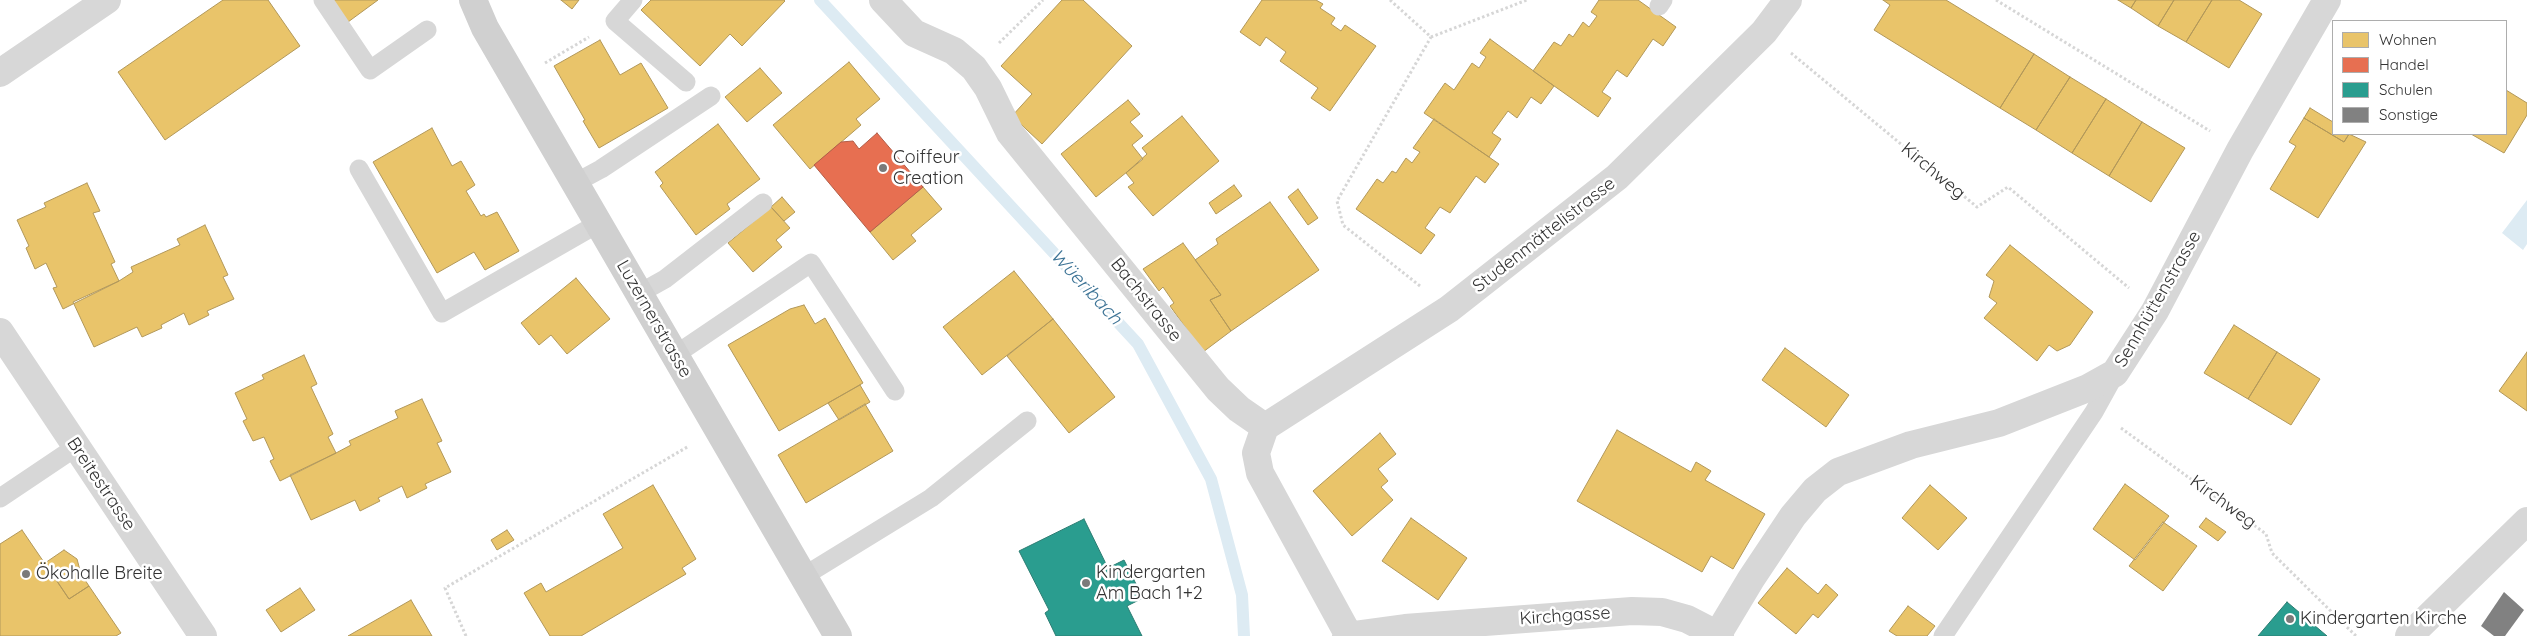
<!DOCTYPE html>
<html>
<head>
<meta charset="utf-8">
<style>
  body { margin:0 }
  #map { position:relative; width:2527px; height:636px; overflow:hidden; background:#fff; font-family:Quicksand,sans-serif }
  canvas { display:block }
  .legend { position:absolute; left:2332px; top:20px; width:175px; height:115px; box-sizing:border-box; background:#fff; border:1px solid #adadad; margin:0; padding:6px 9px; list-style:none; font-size:15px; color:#333 }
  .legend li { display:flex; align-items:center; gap:10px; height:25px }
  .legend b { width:25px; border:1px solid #adadad }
</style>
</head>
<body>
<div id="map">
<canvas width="2527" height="636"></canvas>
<ul class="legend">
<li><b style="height:14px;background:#e9c46a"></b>Wohnen</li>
<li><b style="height:14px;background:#e76f51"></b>Handel</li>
<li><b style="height:14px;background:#2a9d8f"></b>Schulen</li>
<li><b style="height:14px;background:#818181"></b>Sonstige</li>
</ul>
</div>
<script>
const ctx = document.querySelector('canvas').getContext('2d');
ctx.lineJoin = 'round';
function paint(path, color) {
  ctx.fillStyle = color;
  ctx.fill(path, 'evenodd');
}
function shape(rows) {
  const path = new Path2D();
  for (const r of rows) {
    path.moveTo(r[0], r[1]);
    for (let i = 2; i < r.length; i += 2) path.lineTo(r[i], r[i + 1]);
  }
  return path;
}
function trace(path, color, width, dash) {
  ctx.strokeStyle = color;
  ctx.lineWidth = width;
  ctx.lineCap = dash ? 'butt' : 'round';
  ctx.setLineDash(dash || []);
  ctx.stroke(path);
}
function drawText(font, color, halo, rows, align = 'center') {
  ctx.font = font + ' Quicksand,sans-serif';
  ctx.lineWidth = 5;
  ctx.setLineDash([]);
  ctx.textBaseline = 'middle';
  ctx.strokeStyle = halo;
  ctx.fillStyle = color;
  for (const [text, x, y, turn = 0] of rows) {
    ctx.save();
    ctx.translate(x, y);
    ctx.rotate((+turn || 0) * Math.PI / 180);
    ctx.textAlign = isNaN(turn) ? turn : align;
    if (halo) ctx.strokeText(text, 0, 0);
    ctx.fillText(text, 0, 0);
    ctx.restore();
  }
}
paint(shape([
  [2527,200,2527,244,2523,250,2502,233]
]), '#ddebf3');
const homes = shape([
  [223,0,268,0,300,46,165,140,118,72,223,0],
  [332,0,378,0,348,22,332,0],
  [561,0,579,0,572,9,561,0],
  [651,0,784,0,785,1,742,46,730,34,700,66,641,10,651,0],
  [1062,0,1083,0,1132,46,1042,144,1012,116,1032,94,1001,66,1062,0],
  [1262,0,1316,0,1323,4,1320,8,1335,18,1331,24,1341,31,1345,25,1376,46,1330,111,1311,98,1318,88,1280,61,1286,52,1266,37,1260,46,1240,32,1262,0],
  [1599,0,1638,0,1676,27,1663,46,1653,39,1627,77,1617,70,1602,92,1611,98,1598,117,1533,71,1554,42,1561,46,1569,34,1573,37,1583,22,1589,27,1597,16,1591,12,1599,0],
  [1883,0,1946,0,2034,54,2000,108,1874,30,1890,5,1883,0],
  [2118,0,2136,0,2131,8,2118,0],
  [2136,0,2174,0,2158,26,2131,8,2136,0],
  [2174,0,2212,0,2186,42,2158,26,2174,0],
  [2212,0,2239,0,2262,14,2229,68,2186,42,2212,0],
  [1490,39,1554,86,1541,104,1531,97,1517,118,1508,111,1492,133,1501,139,1489,157,1424,113,1445,83,1454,90,1472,63,1479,68,1486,57,1480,53,1490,39],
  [600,40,620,75,641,63,668,108,599,148,583,121,585,120,554,66,600,40],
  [2034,54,2070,77,2036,130,2000,108,2034,54],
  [849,62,880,99,856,119,861,125,810,169,773,125,849,62],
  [760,68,782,93,747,122,725,97,760,68],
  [2070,77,2106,99,2072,153,2036,130,2070,77],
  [2506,90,2527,103,2527,115,2504,153,2471,134,2506,134,2506,90],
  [2106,99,2142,122,2109,176,2072,153,2106,99],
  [1128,100,1140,114,1130,122,1143,136,1132,145,1143,159,1096,197,1061,154,1128,100],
  [2310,108,2333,122,2333,134,2349,134,2344,142,2304,118,2310,108],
  [1182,116,1219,161,1153,216,1128,187,1134,183,1126,173,1147,154,1142,148,1182,116],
  [2304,118,2344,142,2349,134,2366,142,2318,218,2270,189,2296,146,2289,142,2304,118],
  [1434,119,1499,164,1485,183,1476,176,1450,213,1440,207,1425,228,1435,235,1421,254,1356,209,1377,179,1383,183,1392,171,1396,173,1406,158,1412,163,1420,152,1413,148,1434,119],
  [2142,122,2185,148,2151,202,2109,176,2142,122],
  [718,124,760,179,727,204,730,209,696,235,660,186,663,183,655,172,718,124],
  [432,128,452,166,461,161,475,185,466,191,481,216,484,214,486,217,497,212,519,251,485,270,474,252,437,273,373,162,432,128],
  [87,183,100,211,93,213,115,262,111,264,119,281,63,309,53,288,57,287,46,263,35,269,26,248,29,246,17,220,46,207,44,203,87,183],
  [1234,185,1242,196,1216,214,1209,203,1234,185],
  [923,187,942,209,911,235,916,241,893,260,870,232,923,187],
  [1298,189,1318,218,1308,225,1288,197,1298,189],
  [782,197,795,212,784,221,771,207,782,197],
  [1270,202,1319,270,1231,331,1210,300,1221,295,1195,260,1218,244,1216,239,1270,202],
  [771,207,790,228,776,240,782,247,753,272,728,243,771,207],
  [205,225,228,275,223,277,234,299,207,311,209,315,189,325,184,313,161,325,162,328,142,337,137,327,94,347,73,302,119,281,133,272,131,267,180,245,177,239,205,225],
  [1183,243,1221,295,1210,300,1231,331,1203,352,1170,306,1174,303,1163,287,1159,291,1143,269,1183,243],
  [2010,245,2093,312,2070,345,2057,351,2049,345,2037,361,1984,318,1997,303,1989,297,1994,281,1986,275,2010,245],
  [1014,271,1053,319,982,375,943,327,1014,271],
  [576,278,610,319,567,354,551,335,539,345,521,323,576,278],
  [804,305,815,324,825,318,863,383,779,431,728,345,790,309,804,305],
  [1053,319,1115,397,1069,433,1007,356,1053,319],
  [2234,325,2277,352,2248,399,2204,373,2234,325],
  [1785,348,1849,395,1826,427,1762,380,1785,348],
  [2277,352,2320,379,2291,425,2248,399,2277,352],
  [2527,352,2527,411,2499,391,2527,352],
  [304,355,317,384,311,387,333,434,328,437,336,453,280,481,270,461,274,459,264,437,253,441,243,421,247,419,235,393,264,379,262,375,304,355],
  [860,385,870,402,839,420,828,403,860,385],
  [422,399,442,441,437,443,451,472,425,484,427,488,407,498,402,486,378,498,380,501,360,511,355,500,311,520,290,475,336,453,351,445,349,441,398,418,395,411,422,399],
  [865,404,893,451,806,503,778,455,865,404],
  [1617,430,1691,472,1696,462,1711,471,1705,480,1765,514,1733,569,1711,556,1702,572,1577,501,1617,430],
  [1380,433,1396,454,1378,469,1388,481,1381,487,1393,500,1352,536,1313,491,1380,433],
  [2125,484,2169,516,2135,560,2093,529,2125,484],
  [653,485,696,559,682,568,686,574,581,636,550,636,524,593,541,583,546,592,623,548,603,514,653,485],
  [1930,485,1967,518,1938,550,1902,518,1930,485],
  [1411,518,1467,558,1438,600,1382,561,1411,518],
  [2206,518,2226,532,2218,541,2199,527,2206,518],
  [2163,522,2197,546,2163,591,2129,566,2163,522],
  [22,530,69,599,89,586,121,633,116,636,0,636,0,544,22,530],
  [507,530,514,540,497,550,491,540,507,530],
  [64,550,77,559,81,574,89,586,69,599,45,563,64,550],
  [1787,568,1818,594,1826,584,1838,595,1818,618,1813,614,1796,634,1758,603,1787,568],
  [300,588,315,610,281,632,266,610,300,588],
  [411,600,432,636,348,636,411,600],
  [1908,606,1935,626,1927,636,1897,636,1889,631,1908,606]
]);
paint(homes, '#e9c46a');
trace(homes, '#b2985a', 1);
const shops = shape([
  [877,133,923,187,870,232,814,165,841,142,853,141,859,149,877,133]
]);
paint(shops, '#e76f51');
trace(shops, '#b15d48', 1);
const schools = shape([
  [1084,519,1108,568,1124,560,1143,598,1127,606,1142,636,1056,636,1045,613,1049,610,1019,551,1084,519],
  [2287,602,2327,636,2258,636,2287,602]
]);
paint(schools, '#2a9d8f');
trace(schools, '#2d7d73', 1);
trace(shape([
  [820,0,1138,344,1211,479,1242,595,1244,636]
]), '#ddebf3', 12);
paint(shape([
  [2504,592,2524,610,2505,636,2494,636,2481,626]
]), '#818181');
trace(shape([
  [1390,0,1431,37,1527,0],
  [1996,0,2210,131],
  [999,43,1043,0],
  [1791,53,1977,207,2008,187,2129,288],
  [545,63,589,37],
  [1420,286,1343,225,1337,201,1431,37],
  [2121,428,2266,534,2272,553,2356,636],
  [466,636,445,588,689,446]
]), '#d6d6d6', 3, [2.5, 2.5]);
trace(shape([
  [323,0,370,70,427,30],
  [633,0,615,21,686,82],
  [1659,6,1663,0],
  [359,169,442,313,599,223],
  [575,183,601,169,711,96],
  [640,293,665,279,763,203],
  [675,355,811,263,895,391],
  [0,498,76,447],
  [804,576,931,498,1027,421],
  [1943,636,2094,412,2115,374]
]), '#d7d7d7', 19);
trace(shape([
  [883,0,914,33,954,51,974,68,988,88,1010,133,1218,389,1239,409,1265,427],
  [0,73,107,0],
  [0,332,203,636],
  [1265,427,1449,309,1617,177,1764,32,1788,0],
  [1265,427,1256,453,1260,473,1348,634],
  [1718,634,1751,579,1793,516,1815,490,1838,472,1911,445,1999,423,2088,388,2115,373,2155,311,2240,150,2327,0],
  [1346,636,1405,628,1632,611,1662,612,1687,619,1720,636],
  [2409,636,2527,521]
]), '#d7d7d7', 28);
trace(shape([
  [473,0,485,28,838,636]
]), '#d0d0d0', 28);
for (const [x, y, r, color] of [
  [883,168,5,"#7a7a7a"],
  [26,574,5,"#7a7a7a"],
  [1086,583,5,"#7a7a7a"],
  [2290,619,5,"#7a7a7a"]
]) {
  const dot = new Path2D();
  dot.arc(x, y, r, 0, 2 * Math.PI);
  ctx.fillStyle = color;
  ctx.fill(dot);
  trace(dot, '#fff', 2);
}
drawText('18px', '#333', '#fff', [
  ["Coiffeur",893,158],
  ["Creation",893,179],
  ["Kindergarten",1096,573],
  ["Am Bach 1+2",1096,594],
  ["Ökohalle Breite",36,574],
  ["Kindergarten Kirche",2300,619]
], 'left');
drawText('18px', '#333', '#fff', [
  ["Kirchweg",1933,171,40],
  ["Studenmättelistrasse",1544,235,-38],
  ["Sennhüttenstrasse",2158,299,-60],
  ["Bachstrasse",1146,300,51],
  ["Luzernerstrasse",654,319,60],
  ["Breitestrasse",101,484,56],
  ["Kirchweg",2223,502,36],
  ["Kirchgasse",1565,616,-4]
]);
drawText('italic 19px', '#3f7597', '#fff', [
  ["Wüeribach",1086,287,47]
]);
</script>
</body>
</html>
